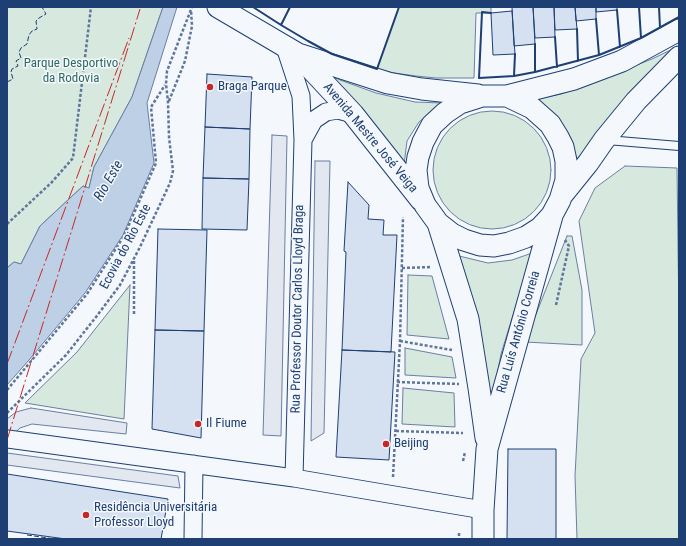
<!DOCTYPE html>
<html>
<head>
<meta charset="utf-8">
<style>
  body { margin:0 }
  #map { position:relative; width:686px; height:546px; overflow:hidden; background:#f4f7fb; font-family:"Roboto Condensed",sans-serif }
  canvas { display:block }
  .frame { position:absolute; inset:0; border:8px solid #1d3f73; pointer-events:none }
</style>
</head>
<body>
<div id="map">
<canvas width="686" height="546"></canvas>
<div class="frame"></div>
</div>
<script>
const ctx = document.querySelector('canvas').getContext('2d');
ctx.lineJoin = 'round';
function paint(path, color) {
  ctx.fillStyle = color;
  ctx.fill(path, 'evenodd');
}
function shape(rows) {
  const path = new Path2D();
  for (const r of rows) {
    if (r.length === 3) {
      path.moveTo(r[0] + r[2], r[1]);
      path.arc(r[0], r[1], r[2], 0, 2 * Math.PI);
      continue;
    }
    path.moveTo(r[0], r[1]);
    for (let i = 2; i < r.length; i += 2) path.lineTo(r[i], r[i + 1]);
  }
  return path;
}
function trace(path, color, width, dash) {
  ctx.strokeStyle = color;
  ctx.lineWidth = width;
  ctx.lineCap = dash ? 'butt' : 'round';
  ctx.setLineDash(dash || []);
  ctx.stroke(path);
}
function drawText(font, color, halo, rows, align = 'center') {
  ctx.font = font + ' "Roboto Condensed",sans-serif';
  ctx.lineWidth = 3;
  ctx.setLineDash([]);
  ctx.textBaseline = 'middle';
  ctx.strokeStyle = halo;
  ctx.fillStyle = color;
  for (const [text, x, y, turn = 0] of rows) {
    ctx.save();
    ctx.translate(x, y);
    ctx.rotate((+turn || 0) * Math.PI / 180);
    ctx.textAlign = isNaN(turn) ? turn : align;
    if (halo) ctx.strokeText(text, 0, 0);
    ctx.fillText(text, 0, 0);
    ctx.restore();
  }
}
const green = shape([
  [7,7,163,7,132,97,94,167,89,188,83,186,40,226,21,264,14,262,7,268,7,7],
  [399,7,491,7,491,13,476,13,474,78,436,78,416,76,394,73,377,69,399,7],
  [679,46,679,50,578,168,575,152,533,100,561,94,583,86,652,59,679,46],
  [323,71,340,80,376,93,415,102,442,103,419,122,407,141,404,165,323,71],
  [492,170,59],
  [625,166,677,168,679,323,679,539,577,539,575,476,581,359,595,333,579,221,595,188,625,166],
  [567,236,572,236,582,290,582,345,525,342,567,236],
  [535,252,525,276,501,354,488,423,455,255,488,263,512,260,535,252],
  [408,275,432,276,449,339,407,335,408,275],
  [130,285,124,419,25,403,77,352,130,285],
  [405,348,452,357,456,378,405,375,405,348],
  [403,388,454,393,455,427,402,424,403,388]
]);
paint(green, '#d7e8df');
trace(green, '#687fa3', 1);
const parking = shape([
  [272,135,287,136,281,436,263,435,272,135],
  [315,161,330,161,324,433,311,441,315,161],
  [31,408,127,423,126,434,32,424,20,428,8,439,7,442,7,419,16,412,31,408],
  [7,453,178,476,180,488,7,465,7,453]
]);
paint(parking, '#e3e8f0');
trace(parking, '#687fa3', 1);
const water = shape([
  [163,7,177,7,147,103,154,163,123,235,85,293,29,360,7,385,7,268,14,262,21,264,40,226,83,186,89,188,94,167,132,97,163,7]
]);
paint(water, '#bed0e5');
trace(water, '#687fa3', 1);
const building = shape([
  [512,7,533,7,535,44,514,46,512,7],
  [533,7,554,7,555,37,535,38,533,7],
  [554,7,575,7,577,29,555,30,554,7],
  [575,7,596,7,596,19,576,21,575,7],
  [596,7,617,7,617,10,596,12,596,7],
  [512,11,515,54,493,55,491,13,512,11],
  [207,74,252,77,250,129,205,127,207,74],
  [205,127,250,129,249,179,203,178,205,127],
  [203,178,249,179,247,230,202,229,203,178],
  [348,182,369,205,368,219,384,220,383,235,397,235,391,352,342,350,346,252,344,251,348,182],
  [158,229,207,230,204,331,155,330,158,229],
  [155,330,204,331,201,438,152,429,155,330],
  [342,350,395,352,389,460,336,457,342,350],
  [508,449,556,449,556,539,507,539,508,449],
  [7,474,168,499,161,539,66,539,7,531,7,474]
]);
paint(building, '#d5e0f0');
trace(building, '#1d3f73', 1);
const service = shape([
  [607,140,679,146]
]);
const minor = shape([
  [285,47,301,96,303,140,294,478],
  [303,140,314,120,326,112,338,110,353,114],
  [8,439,294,478,483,510],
  [193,539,194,464]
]);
const tertiary = shape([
  [218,7,298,54,388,83,422,89,478,95],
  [299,56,353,114,421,200],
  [507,96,532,108,550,124,558,137,563,147,566,161,566,180,560,200,552,215,540,228,526,237,509,243,494,246,480,245,464,240,452,234,438,223,425,205,418,188,416,170,418,157,423,142,432,125,445,113,460,103,482,96,507,96,574,79,622,61,679,30],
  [563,194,588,163,604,140,636,101,679,57],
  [438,223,468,319,479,388,486,438],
  [483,539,483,510,487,449,552,216]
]);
trace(service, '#1d3f73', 10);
trace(minor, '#1d3f73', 19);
trace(tertiary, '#1d3f73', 23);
trace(shape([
  [169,101,185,61,192,26,191,10],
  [7,224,52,182,73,158,91,7],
  [402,268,431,267],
  [556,305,569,246,565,240],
  [134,314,134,258],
  [400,341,452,350],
  [397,382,459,384],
  [7,390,87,294,124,236,156,163,151,107,165,85],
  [7,413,66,355,96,317,120,285,140,247,170,183,173,171,169,137,168,102,166,84,167,71,192,7],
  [396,431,463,433],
  [463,461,465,452],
  [393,477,400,341,403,217],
  [459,536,459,533]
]), '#5e769c', 2.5, [3, 2]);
trace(service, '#f4f7fb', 8);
trace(minor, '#f4f7fb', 17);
trace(tertiary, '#f4f7fb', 21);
trace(shape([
  [7,82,13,79,11,72,12,69,18,66,16,61,21,58,19,52,21,48,27,44,29,35,32,31,37,29,36,21,39,18,46,14,42,7],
  [27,535,55,539]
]), '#1d3f73', 1, [5, 2]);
trace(shape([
  [253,7,281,25,290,7],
  [639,7,641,38],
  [659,7,660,28],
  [617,10,620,47],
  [491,13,482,12,479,78,514,76,535,72,599,55,641,38,679,17],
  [596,19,599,55],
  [281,25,308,41,332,54,377,69,399,7],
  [577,29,578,61],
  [555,37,557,67],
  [535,44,535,72],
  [514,76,515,54]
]), '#1d3f73', 2);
trace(shape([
  [7,364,129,38],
  [7,440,140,9]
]), '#c62828', 1, [14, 3, 2, 3]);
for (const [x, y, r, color] of [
  [210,87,4,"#c62828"],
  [198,424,4,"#c62828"],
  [386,444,4,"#c62828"],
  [86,515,4,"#c62828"]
]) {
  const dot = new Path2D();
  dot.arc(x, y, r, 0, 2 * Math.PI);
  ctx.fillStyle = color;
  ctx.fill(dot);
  trace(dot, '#f4f7fb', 1.5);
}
drawText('13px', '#2c6c60', '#f4f7fb', [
  ["Parque Desportivo",71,64],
  ["da Rodovia",71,79]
]);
drawText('13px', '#1d3f73', '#f4f7fb', [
  ["Braga Parque",218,87],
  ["Il Fiume",206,424],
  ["Beijing",394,444],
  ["Residência Universitária",94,508],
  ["Professor Lloyd",94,523]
], 'left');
drawText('13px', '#1d3f73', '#f4f7fb', [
  ["Avenida Mestre José Veiga",370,138,50],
  ["Ecovia do Rio Este",126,247,-62],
  ["Rua Professor Doutor Carlos Lloyd Braga",298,309,-89],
  ["Rua Luís António Correia",519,332,-74]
]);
drawText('italic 14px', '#1d3f73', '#f4f7fb', [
  ["Rio Este",109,181,-60]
]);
</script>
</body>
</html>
